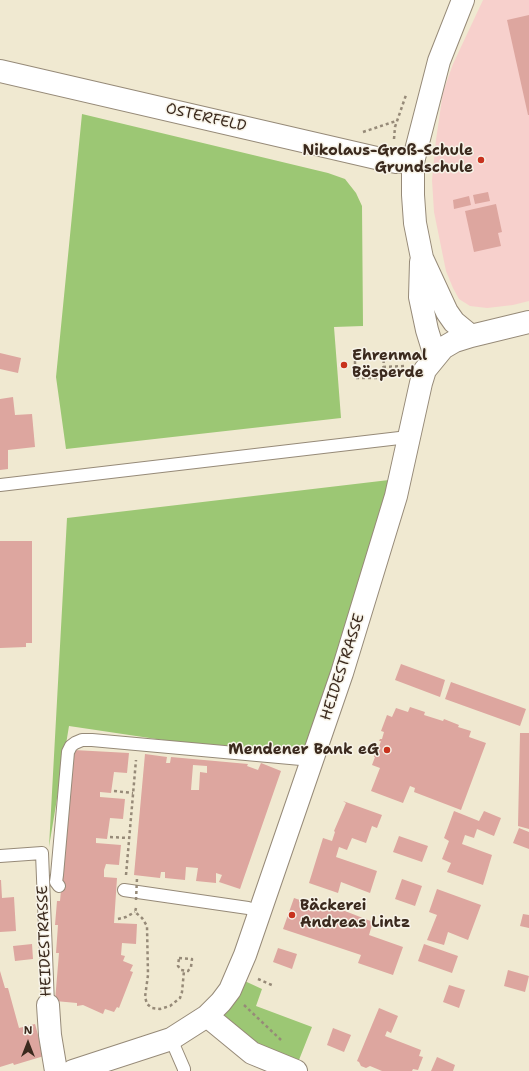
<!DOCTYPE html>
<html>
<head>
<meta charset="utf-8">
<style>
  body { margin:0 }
  #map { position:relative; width:529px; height:1071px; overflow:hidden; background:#f0e9d1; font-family:"Shantell Sans",sans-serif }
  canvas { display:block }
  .north { position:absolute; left:8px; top:1023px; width:40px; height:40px; -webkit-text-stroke:3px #f7f3e8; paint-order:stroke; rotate:0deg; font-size:11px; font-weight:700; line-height:16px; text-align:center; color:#3b2a1e }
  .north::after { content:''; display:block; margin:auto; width:14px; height:18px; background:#3b2a1e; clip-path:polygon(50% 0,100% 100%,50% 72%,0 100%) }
</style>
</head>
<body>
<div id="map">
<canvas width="529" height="1071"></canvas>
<div class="north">N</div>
</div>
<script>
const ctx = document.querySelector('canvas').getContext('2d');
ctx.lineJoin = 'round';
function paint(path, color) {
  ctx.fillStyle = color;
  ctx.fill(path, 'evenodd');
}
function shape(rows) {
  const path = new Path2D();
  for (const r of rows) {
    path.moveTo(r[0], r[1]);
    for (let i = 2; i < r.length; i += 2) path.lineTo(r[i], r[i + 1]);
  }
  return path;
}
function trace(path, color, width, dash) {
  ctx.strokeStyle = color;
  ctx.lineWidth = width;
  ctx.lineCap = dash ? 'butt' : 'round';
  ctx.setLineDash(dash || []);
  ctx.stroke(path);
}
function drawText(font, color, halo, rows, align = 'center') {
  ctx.font = font + ' "Shantell Sans",sans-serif';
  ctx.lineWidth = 3;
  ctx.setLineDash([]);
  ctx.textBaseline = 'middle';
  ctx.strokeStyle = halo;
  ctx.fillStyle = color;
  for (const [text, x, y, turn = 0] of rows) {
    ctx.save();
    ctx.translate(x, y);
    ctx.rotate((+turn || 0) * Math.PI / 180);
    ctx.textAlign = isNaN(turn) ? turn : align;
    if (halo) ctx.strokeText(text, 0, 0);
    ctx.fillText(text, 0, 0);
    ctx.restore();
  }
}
paint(shape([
  [483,0,529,0,529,301,513,305,487,308,470,306,459,299,453,288,446,271,434,212,432,180,436,140,443,92,453,64]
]), '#f7d0cc');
paint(shape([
  [82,114,328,173,345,179,356,193,362,206,363,326,334,327,341,418,66,449,56,377],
  [389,480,304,761,69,726,49,847,67,518],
  [236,977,262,989,256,1006,312,1027,295,1070,207,1016]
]), '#9cc774');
paint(shape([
  [529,15,529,115,528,115,507,20],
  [488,192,490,201,475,204,473,195],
  [469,196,471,205,454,209,453,200],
  [496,204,502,232,498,233,501,246,474,252,465,211],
  [0,353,21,358,18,373,0,369],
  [13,397,15,415,32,414,35,447,8,450,8,469,0,470,0,399],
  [0,541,32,541,32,643,26,643,26,647,0,648],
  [401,664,445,680,440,697,395,680],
  [451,682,526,709,520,726,445,699],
  [410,707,425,712,424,715,443,721,444,719,459,725,458,727,471,731,469,737,486,743,461,810,414,792,415,788,410,786,403,803,371,791,380,768,372,765,375,757,374,757,375,754,376,755,381,741,379,741,380,739,382,739,384,732,381,731,387,715,392,717,396,708,408,712],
  [520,733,529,733,529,829,518,826],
  [74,750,129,753,127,773,114,772,111,793,100,792,100,797,125,799,123,819,110,818,107,839,96,838,96,843,121,845,119,865,106,864,104,870,104,877,117,878,114,923,137,924,136,944,122,943,121,955,125,956,123,961,133,965,130,971,133,972,119,1008,117,1007,114,1012,105,1009,103,1014,83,1005,77,1006,77,1003,55,1001,59,953,56,953,58,925,55,925,57,901,60,901],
  [145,754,167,757,166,763,170,763,171,757,248,764,247,766,258,770,261,763,281,771,240,889,219,882,222,875,216,873,216,883,196,881,198,868,186,867,185,880,165,878,165,872,161,872,160,878,134,875],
  [193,765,207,766,207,773,200,772,199,790,191,790],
  [343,801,382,815,377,828,372,826,366,843,352,838,347,850,339,847,336,857,377,871,370,893,341,882,338,893,309,883,323,838,332,841,335,832,334,831,346,803],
  [454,811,479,821,484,811,501,818,494,836,477,829,474,838,465,835,462,844,492,855,483,885,447,872,451,863,442,859,449,841,444,838],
  [519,828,529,832,529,849,513,843],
  [399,836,428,846,422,862,393,852],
  [402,879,422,886,415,906,395,899],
  [0,880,1,880,2,898,14,897,16,931,0,932],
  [437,889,481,905,468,940,448,932,444,945,427,940,437,915,429,912],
  [294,898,320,907,322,902,373,922,369,935,403,947,393,975,358,963,361,955,283,929],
  [523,914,529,915,529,928,520,926],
  [32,944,33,959,15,961,13,946],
  [424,944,458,956,452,973,418,961],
  [278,948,297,954,292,969,273,962],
  [508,970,529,976,525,992,504,986],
  [0,971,5,988,8,988,19,1028,35,1024,44,1056,14,1065,13,1063,0,1067],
  [449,985,465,990,459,1008,443,1002],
  [379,1008,398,1016,391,1033,387,1031,385,1036,421,1050,419,1056,423,1057,418,1070,413,1069,412,1071,382,1071,370,1066,366,1068,361,1066,359,1062,357,1061],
  [333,1028,351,1035,344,1052,327,1045],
  [437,1057,455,1065,453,1071,431,1071]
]), '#dda69f');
const lane = shape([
  [0,485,408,437],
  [0,856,42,853,48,1005],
  [59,886,56,882,57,875,68,752,71,746,75,743,82,740,92,740,312,760],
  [124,890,248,908,259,913],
  [171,1039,184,1069,184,1071]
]);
const street = shape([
  [463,0,439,61,413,162,413,195,415,223,422,258,447,312,454,322,471,336],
  [0,71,385,160,396,162,413,162],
  [421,262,420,297,427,330,435,356],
  [48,1005,50,1035,56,1071],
  [207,1016,252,1053,296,1071],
  [73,1071,171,1039,207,1016,221,1002,230,990,245,955,342,673,396,496,421,383,425,370,443,348,455,341,471,336,529,322]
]);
trace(lane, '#968a78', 14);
trace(street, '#968a78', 24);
trace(shape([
  [363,132,396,121],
  [394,139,395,127,406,95],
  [355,352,384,353,383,378,355,378,355,352],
  [383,367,404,366],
  [114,791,133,793],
  [110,837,129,838],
  [126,875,136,760],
  [136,908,135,912,142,918,147,926,148,975,145,997,147,1004,152,1008,160,1009,170,1006,180,998,182,992,184,971],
  [118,919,126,917,135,912],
  [179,958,192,959,191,967,188,971,181,970,178,966,179,958],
  [258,979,274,986],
  [244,1005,281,1040]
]), '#968a78', 2.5, [3, 3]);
trace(lane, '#fff', 12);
trace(street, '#fff', 22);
trace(shape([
  [136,900,137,878]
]), '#968a78', 2.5, [3, 3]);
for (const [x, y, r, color] of [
  [481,160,4,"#c8321e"],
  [344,365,4,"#c8321e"],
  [387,750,4,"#c8321e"],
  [292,915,4,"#c8321e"]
]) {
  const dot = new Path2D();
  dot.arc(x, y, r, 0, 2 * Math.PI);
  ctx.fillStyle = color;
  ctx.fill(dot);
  trace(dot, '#f7f3e8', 1.5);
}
drawText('15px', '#3b2a1e', '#f7f3e8', [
  ["OSTERFELD",206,118,13],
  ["HEIDESTRASSE",343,667,-72],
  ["HEIDESTRASSE",45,941,-92]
]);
drawText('bold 15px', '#3b2a1e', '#f7f3e8', [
  ["Nikolaus-Groß-Schule",473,151],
  ["Grundschule",473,168],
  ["Ehrenmal",352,356,"left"],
  ["Bösperde",352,373,"left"],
  ["Mendener Bank eG",379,750],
  ["Bäckerei",300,906,"left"],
  ["Andreas Lintz",300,923,"left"]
], 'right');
</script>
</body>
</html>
